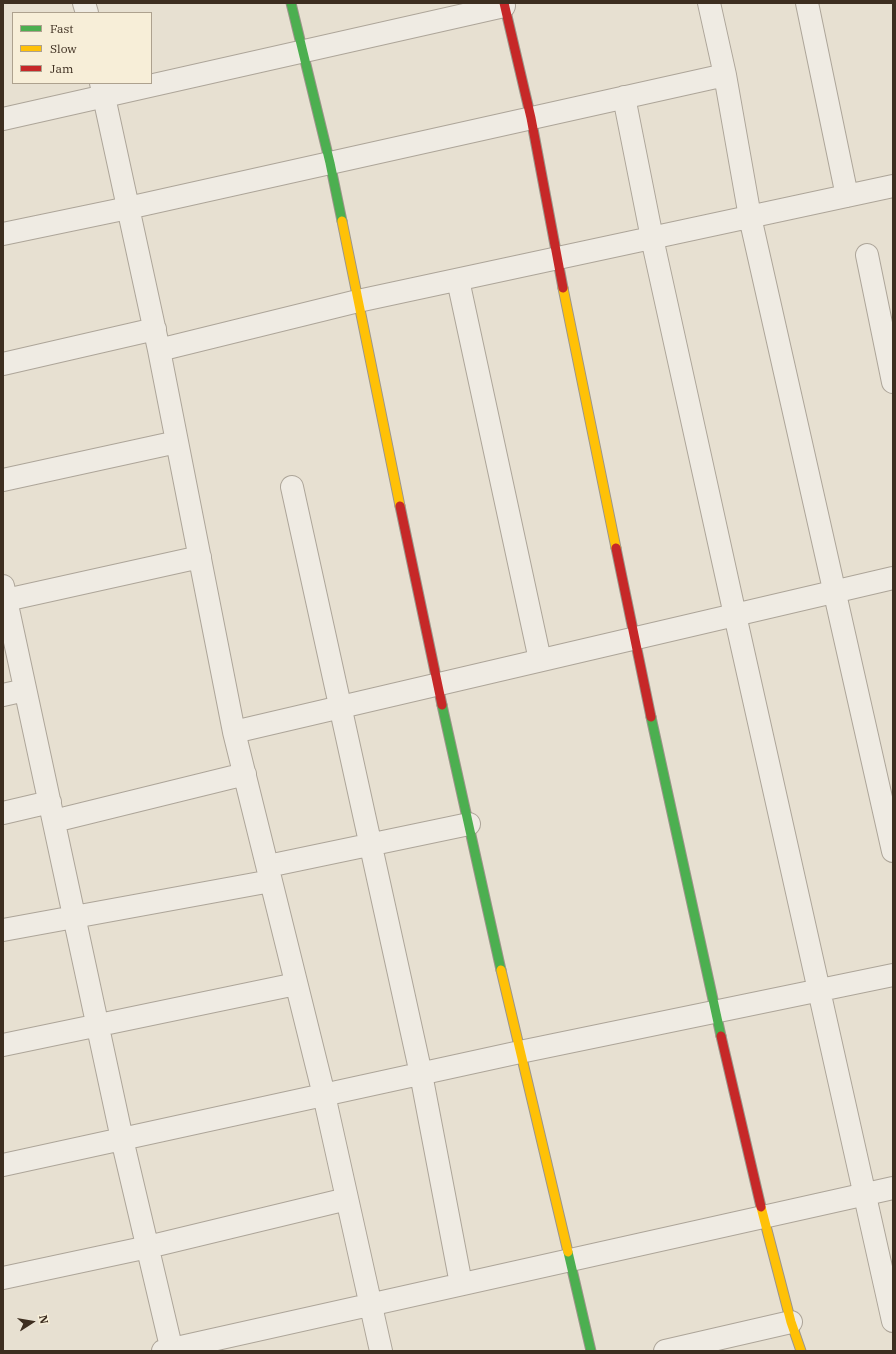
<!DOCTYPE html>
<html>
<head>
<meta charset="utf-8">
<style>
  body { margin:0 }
  #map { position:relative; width:896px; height:1354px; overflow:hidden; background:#e7e0d1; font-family:"IBM Plex Serif",serif }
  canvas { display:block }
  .frame { position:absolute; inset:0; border:4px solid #3d2e20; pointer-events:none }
  .legend { position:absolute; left:12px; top:12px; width:140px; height:72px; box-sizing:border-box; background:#f7eed8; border:1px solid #ada18e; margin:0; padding:5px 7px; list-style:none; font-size:12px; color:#3d2e20 }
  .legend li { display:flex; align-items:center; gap:8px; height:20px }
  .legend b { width:20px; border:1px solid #ada18e }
  .north { position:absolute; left:12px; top:1302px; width:40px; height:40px; -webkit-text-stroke:3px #f7eed8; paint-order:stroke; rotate:78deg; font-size:11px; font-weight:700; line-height:16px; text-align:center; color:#3d2e20 }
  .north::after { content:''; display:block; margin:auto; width:14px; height:18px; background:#3d2e20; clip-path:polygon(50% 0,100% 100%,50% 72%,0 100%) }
</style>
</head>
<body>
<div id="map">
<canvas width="896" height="1354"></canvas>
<div class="frame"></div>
<ul class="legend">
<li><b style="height:5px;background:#4caf50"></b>Fast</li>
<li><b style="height:5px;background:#ffc107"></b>Slow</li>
<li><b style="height:5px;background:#c62828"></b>Jam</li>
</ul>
<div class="north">N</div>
</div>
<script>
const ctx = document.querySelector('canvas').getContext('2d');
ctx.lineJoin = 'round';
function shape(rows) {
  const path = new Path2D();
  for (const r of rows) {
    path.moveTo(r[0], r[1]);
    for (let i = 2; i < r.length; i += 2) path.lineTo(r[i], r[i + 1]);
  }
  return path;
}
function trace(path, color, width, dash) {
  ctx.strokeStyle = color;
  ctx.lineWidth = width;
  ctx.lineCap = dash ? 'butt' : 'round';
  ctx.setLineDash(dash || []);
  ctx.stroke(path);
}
const street = shape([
  [84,3,87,13],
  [709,3,725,75,750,217,893,851],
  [807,3,847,196],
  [101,83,159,350,234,732,324,1095,381,1351],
  [624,97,652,238,735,615,893,1321],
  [3,119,504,6],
  [3,234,128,208,725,75],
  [867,255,893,382],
  [458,280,540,660],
  [159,350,358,301,893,186],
  [3,364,155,329],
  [3,480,177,442],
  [292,487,421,1074,461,1284],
  [3,586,122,1139,172,1351],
  [6,600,200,557],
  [3,695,25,690],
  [234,732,893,578],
  [3,813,50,802],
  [54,821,245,774],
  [268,866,469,824],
  [3,930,271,881],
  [3,1045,296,984],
  [3,1165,520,1052,893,975],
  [3,1278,148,1247,347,1199],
  [163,1351,893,1188],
  [665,1351,791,1322]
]);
const fast = shape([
  [291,3,330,163,342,221],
  [442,705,501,970],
  [651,717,721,1036],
  [568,1252,591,1351]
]);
const slow = shape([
  [342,221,400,506],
  [563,288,616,548],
  [501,970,568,1252],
  [761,1207,791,1322,801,1351]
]);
const jam = shape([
  [504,3,531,118,563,288],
  [400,506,442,705],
  [616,548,651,717],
  [721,1036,761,1207]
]);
trace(street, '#ada599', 24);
trace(fast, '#9c958a', 11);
trace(slow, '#9c958a', 11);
trace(jam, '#9c958a', 11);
trace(street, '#efebe3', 22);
trace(fast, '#4caf50', 9);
trace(slow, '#ffc107', 9);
trace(jam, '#c62828', 9);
</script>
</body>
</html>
